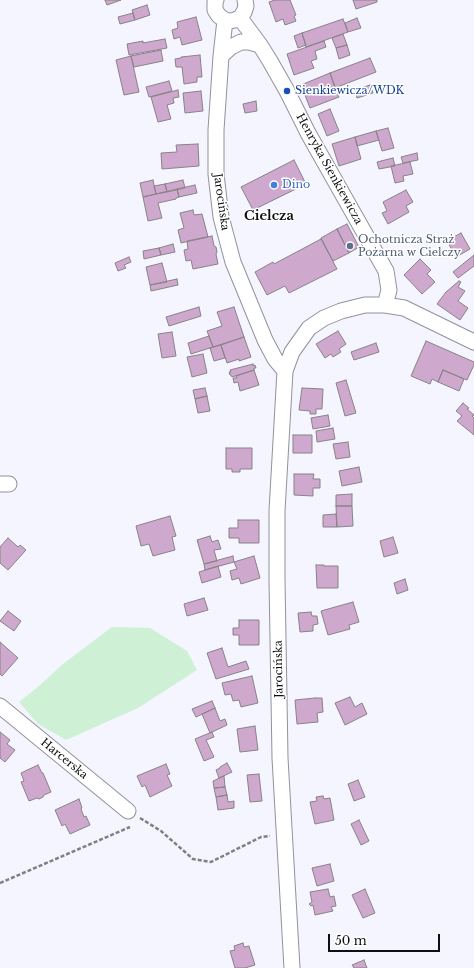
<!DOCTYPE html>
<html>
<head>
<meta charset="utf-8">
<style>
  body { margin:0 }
  #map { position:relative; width:474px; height:968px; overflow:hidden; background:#f4f5fe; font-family:"Libre Baskerville",serif }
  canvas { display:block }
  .scale { position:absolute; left:328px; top:934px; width:112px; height:18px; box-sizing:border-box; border:2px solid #0f0f12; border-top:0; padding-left:5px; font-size:12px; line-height:14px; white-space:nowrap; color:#0f0f12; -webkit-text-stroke:3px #fff; paint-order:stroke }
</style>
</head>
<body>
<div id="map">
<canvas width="474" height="968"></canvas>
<div class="scale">50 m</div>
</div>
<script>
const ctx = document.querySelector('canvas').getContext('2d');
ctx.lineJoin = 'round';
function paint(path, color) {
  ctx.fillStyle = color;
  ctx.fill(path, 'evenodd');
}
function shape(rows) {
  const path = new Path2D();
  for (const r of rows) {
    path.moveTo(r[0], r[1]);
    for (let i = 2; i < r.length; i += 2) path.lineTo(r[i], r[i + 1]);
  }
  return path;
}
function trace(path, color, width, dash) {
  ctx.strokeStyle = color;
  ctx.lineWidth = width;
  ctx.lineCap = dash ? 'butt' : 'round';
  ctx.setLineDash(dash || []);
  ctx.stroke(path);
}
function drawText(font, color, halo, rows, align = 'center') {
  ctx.font = font + ' "Libre Baskerville",serif';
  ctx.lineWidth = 3;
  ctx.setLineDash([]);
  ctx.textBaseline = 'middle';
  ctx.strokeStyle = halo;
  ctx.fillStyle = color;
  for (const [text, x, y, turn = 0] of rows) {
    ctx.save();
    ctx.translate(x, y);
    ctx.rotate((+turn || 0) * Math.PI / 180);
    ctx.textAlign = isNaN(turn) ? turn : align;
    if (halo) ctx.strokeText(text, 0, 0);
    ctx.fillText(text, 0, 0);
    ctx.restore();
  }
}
paint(shape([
  [112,627,150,628,187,651,197,670,138,708,66,740,38,724,19,702,39,686,63,664]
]), '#cef0d5');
const building = shape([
  [105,0,121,0,107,5,105,0],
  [275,0,290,0,296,15,294,16,296,21,285,25,283,19,276,22,269,2,275,0],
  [353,0,377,0,377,2,356,9,353,0],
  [147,5,150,15,135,20,132,10,147,5],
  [133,13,135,20,120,24,118,17,133,13],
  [196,17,202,40,182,45,180,37,174,39,172,30,178,28,177,22,196,17],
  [357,18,361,28,348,32,345,23,357,18],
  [343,19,348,32,306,47,302,33,343,19],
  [302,33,306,45,298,48,294,36,302,33],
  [343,34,347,45,336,48,332,38,343,34],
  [165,39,167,48,129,55,127,44,143,41,143,43,165,39],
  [324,41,326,47,315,51,317,59,311,61,314,68,294,75,287,54,324,41],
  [347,45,350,55,339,59,336,48,347,45],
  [161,50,163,61,134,67,131,56,161,50],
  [200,55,202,77,197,77,197,82,184,84,182,67,176,67,175,59,181,58,181,57,200,55],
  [131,56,139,92,124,95,116,60,131,56],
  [370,58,376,72,335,88,330,73,370,58],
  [330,73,339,97,310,108,301,85,330,73],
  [169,81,172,91,149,97,146,87,169,81],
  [370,85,373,93,357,98,355,90,370,85],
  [178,90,179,97,173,98,174,103,167,105,171,119,158,122,151,97,178,90],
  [201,91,203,111,185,113,183,93,201,91],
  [256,101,257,111,245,113,243,104,256,101],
  [330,109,339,131,327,136,318,114,330,109],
  [388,128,394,148,382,151,376,131,388,128],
  [376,131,379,140,357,146,355,137,376,131],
  [355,137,361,159,339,166,332,144,355,137],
  [198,144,199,166,162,169,161,153,177,152,176,145,198,144],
  [417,153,418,160,403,163,401,157,417,153],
  [393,158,395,166,379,169,377,162,393,158],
  [294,160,306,184,253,210,241,187,294,160],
  [410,162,413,174,403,176,404,181,395,183,391,166,410,162],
  [153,180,156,194,143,197,140,183,153,180],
  [183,180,185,188,167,192,165,184,183,180],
  [165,184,167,192,156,194,154,186,165,184],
  [195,185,197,193,179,197,177,189,195,185],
  [177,189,179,197,176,198,176,199,158,203,162,218,148,221,143,197,177,189],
  [406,190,413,202,406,206,409,212,388,224,382,213,387,211,383,202,406,190],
  [193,210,194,215,202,214,208,237,181,243,178,230,184,228,180,213,193,210],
  [347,224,359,247,349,253,337,229,347,224],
  [337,229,349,253,333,261,321,238,337,229],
  [461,233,470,249,456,257,447,241,461,233],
  [212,236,214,246,216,247,217,252,216,254,218,264,193,269,191,260,186,261,184,250,188,249,187,241,212,236],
  [321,239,337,269,289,293,285,286,267,295,255,272,273,262,274,264,321,239],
  [173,244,175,252,161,255,159,248,173,244],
  [159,248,161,255,144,259,143,251,159,248],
  [474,255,474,266,458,278,453,272,474,255],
  [129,257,131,262,124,265,126,268,118,271,115,263,129,257],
  [420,259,431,270,427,274,435,282,422,294,404,275,420,259],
  [162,263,167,282,150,285,146,267,162,263],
  [177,279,178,285,151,291,150,285,177,279],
  [459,281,461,282,458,287,465,291,458,301,468,308,460,320,437,304,446,292,459,281],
  [199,307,201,316,169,326,166,317,199,307],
  [234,307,244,337,213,347,207,331,222,326,217,312,234,307],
  [338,331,346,344,339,349,341,352,333,357,331,354,325,358,316,344,338,331],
  [172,332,176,356,162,358,158,334,172,332],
  [209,336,213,347,191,354,188,343,209,336],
  [244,337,251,357,239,361,239,359,227,363,221,345,244,337],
  [426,341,474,362,474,365,467,380,443,370,438,382,432,379,430,384,411,376,426,341],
  [376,343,379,352,354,360,351,352,376,343],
  [221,345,225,358,214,361,210,348,221,345],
  [203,354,207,373,192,377,187,357,203,354],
  [253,364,253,366,255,365,256,368,254,368,254,370,232,377,231,375,230,375,229,372,231,372,230,370,253,364],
  [254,370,259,385,240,391,238,382,234,383,233,378,237,378,236,376,254,370],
  [443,370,464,379,459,391,438,382,443,370],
  [346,380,356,413,345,416,336,383,346,380],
  [205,388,207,396,195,399,193,390,205,388],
  [302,388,323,389,322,409,316,409,316,414,310,414,310,411,299,410,302,388],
  [207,396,210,411,198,413,195,399,207,396],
  [463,403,469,408,467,409,474,415,472,416,474,418,474,435,457,421,462,416,456,411,463,403],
  [328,415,330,426,313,429,311,418,328,415],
  [333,428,335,439,317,442,316,431,333,428],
  [293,435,312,435,312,453,293,453,293,435],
  [348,442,350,457,336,459,333,444,348,442],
  [226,448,252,448,252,469,240,469,240,472,232,472,232,469,226,469,226,448],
  [359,467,362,482,342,486,339,471,359,467],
  [294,474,314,474,313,479,320,479,320,488,313,488,313,496,294,495,294,474],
  [352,494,352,506,336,506,336,495,352,494],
  [336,506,352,506,353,526,337,527,336,506],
  [336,514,337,527,323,527,323,515,336,514],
  [170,516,176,536,172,537,175,550,153,556,149,544,141,546,136,526,170,516],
  [238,520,259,520,259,543,239,543,239,538,229,538,229,528,238,528,238,520],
  [210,536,212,542,218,540,221,549,214,550,217,561,204,564,197,540,210,536],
  [393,537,398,553,384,557,380,541,393,537],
  [8,538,18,547,20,545,26,550,8,570,0,563,0,547,8,538],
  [233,556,234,562,205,570,204,564,233,556],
  [254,556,260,578,241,584,239,578,232,580,230,571,237,569,234,562,254,556],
  [316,565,324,565,324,566,338,566,338,588,317,588,316,565],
  [218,566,221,577,202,583,199,572,218,566],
  [405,579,408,590,397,594,394,583,405,579],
  [204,598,208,610,187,616,184,604,204,598],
  [353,602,359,622,349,625,350,629,328,635,321,611,353,602],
  [8,611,21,621,14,631,0,621,8,611],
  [311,612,312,616,317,616,318,624,313,625,313,631,300,632,298,613,311,612],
  [239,620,259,620,259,645,239,645,239,635,233,635,233,628,239,628,239,620],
  [0,642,18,658,2,676,0,674,0,642],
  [222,648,228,667,246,661,249,669,216,679,207,653,222,648],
  [252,676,258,703,241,707,239,700,233,701,231,694,225,695,222,683,252,676],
  [350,697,355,707,362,703,367,714,345,725,335,703,350,697],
  [315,698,322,698,323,712,317,713,318,722,297,724,295,700,315,698],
  [212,701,215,708,196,717,192,709,212,701],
  [215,708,220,721,225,719,227,725,210,733,202,714,215,708],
  [255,726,258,750,240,752,237,729,255,726],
  [0,732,10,740,7,744,15,750,5,762,0,758,0,732],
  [212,732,214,737,206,740,214,757,204,761,195,739,212,732],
  [227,763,232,772,219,778,216,770,220,768,220,767,227,763],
  [166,764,170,774,167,775,172,786,150,797,145,785,142,787,137,776,166,764],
  [38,765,42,773,43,773,51,792,44,795,43,797,39,799,37,798,29,801,21,782,24,781,21,773,38,765],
  [259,774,262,801,250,802,247,775,259,774],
  [224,776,225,787,214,788,213,781,224,776],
  [358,780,365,797,354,801,348,784,358,780],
  [225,787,227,795,216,797,214,788,225,787],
  [227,795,228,802,234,801,234,808,218,810,216,797,227,795],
  [323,796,324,799,330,798,334,820,315,824,310,802,317,801,316,797,323,796],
  [79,799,82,808,81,809,84,817,86,816,90,825,70,834,65,824,62,826,55,810,79,799],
  [359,820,369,841,361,845,351,824,359,820],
  [330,864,334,881,317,886,312,868,330,864],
  [328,889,330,897,334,896,336,906,331,907,333,911,315,915,313,905,311,906,309,904,312,902,310,892,328,889],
  [365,889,375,913,363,918,352,895,365,889],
  [243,943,244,947,249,946,255,965,245,968,235,968,230,951,235,950,234,946,243,943],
  [364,960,367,968,354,968,352,965,364,960]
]);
paint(building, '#cfa8ce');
trace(building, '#888288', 1);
const minor = shape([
  [216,0,215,2,215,10,219,16,225,20,230,21,235,20,240,18,244,12,246,6,245,0],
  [240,18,260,45,270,61,287,91,308,133,386,271,389,290,385,305],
  [225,20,221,56,216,130,216,174,221,217,233,262,265,340,275,359,285,371],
  [221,56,231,47,241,42,249,42,260,45],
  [0,484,9,484],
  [0,706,128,811],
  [292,968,280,758,277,579,277,511,285,371,292,352,309,328,324,318,341,311,365,305,385,305,404,308,474,342]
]);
trace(minor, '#91929b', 17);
trace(shape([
  [140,818,161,831,193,859,211,862,261,837,270,836],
  [0,883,130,827]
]), '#7f8086', 2.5, [4, 2]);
trace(minor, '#fff', 15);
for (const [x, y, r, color] of [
  [287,91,4,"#1a4fb4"],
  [274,185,4,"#3f7fe0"],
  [350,246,4,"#5c6f8a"]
]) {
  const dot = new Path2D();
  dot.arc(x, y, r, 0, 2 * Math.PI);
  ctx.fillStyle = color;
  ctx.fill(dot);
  trace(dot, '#fff', 1.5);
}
drawText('11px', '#164399', '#fff', [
  ["Sienkiewicza/WDK",295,91]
], 'left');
drawText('11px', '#0f0f12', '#fff', [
  ["Henryka Sienkiewicza",329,169,61],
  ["Jarocińska",221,202,82],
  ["Jarocińska",279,669,-91],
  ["Harcerska",64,759,39]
]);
drawText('11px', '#366cbe', '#fff', [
  ["Dino",282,185]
], 'left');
drawText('11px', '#4e5e75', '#fff', [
  ["Ochotnicza Straż",358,240],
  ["Pożarna w Cielczy",358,253]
], 'left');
drawText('bold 13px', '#0f0f12', '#fff', [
  ["Cielcza",269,216]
]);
</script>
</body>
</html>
